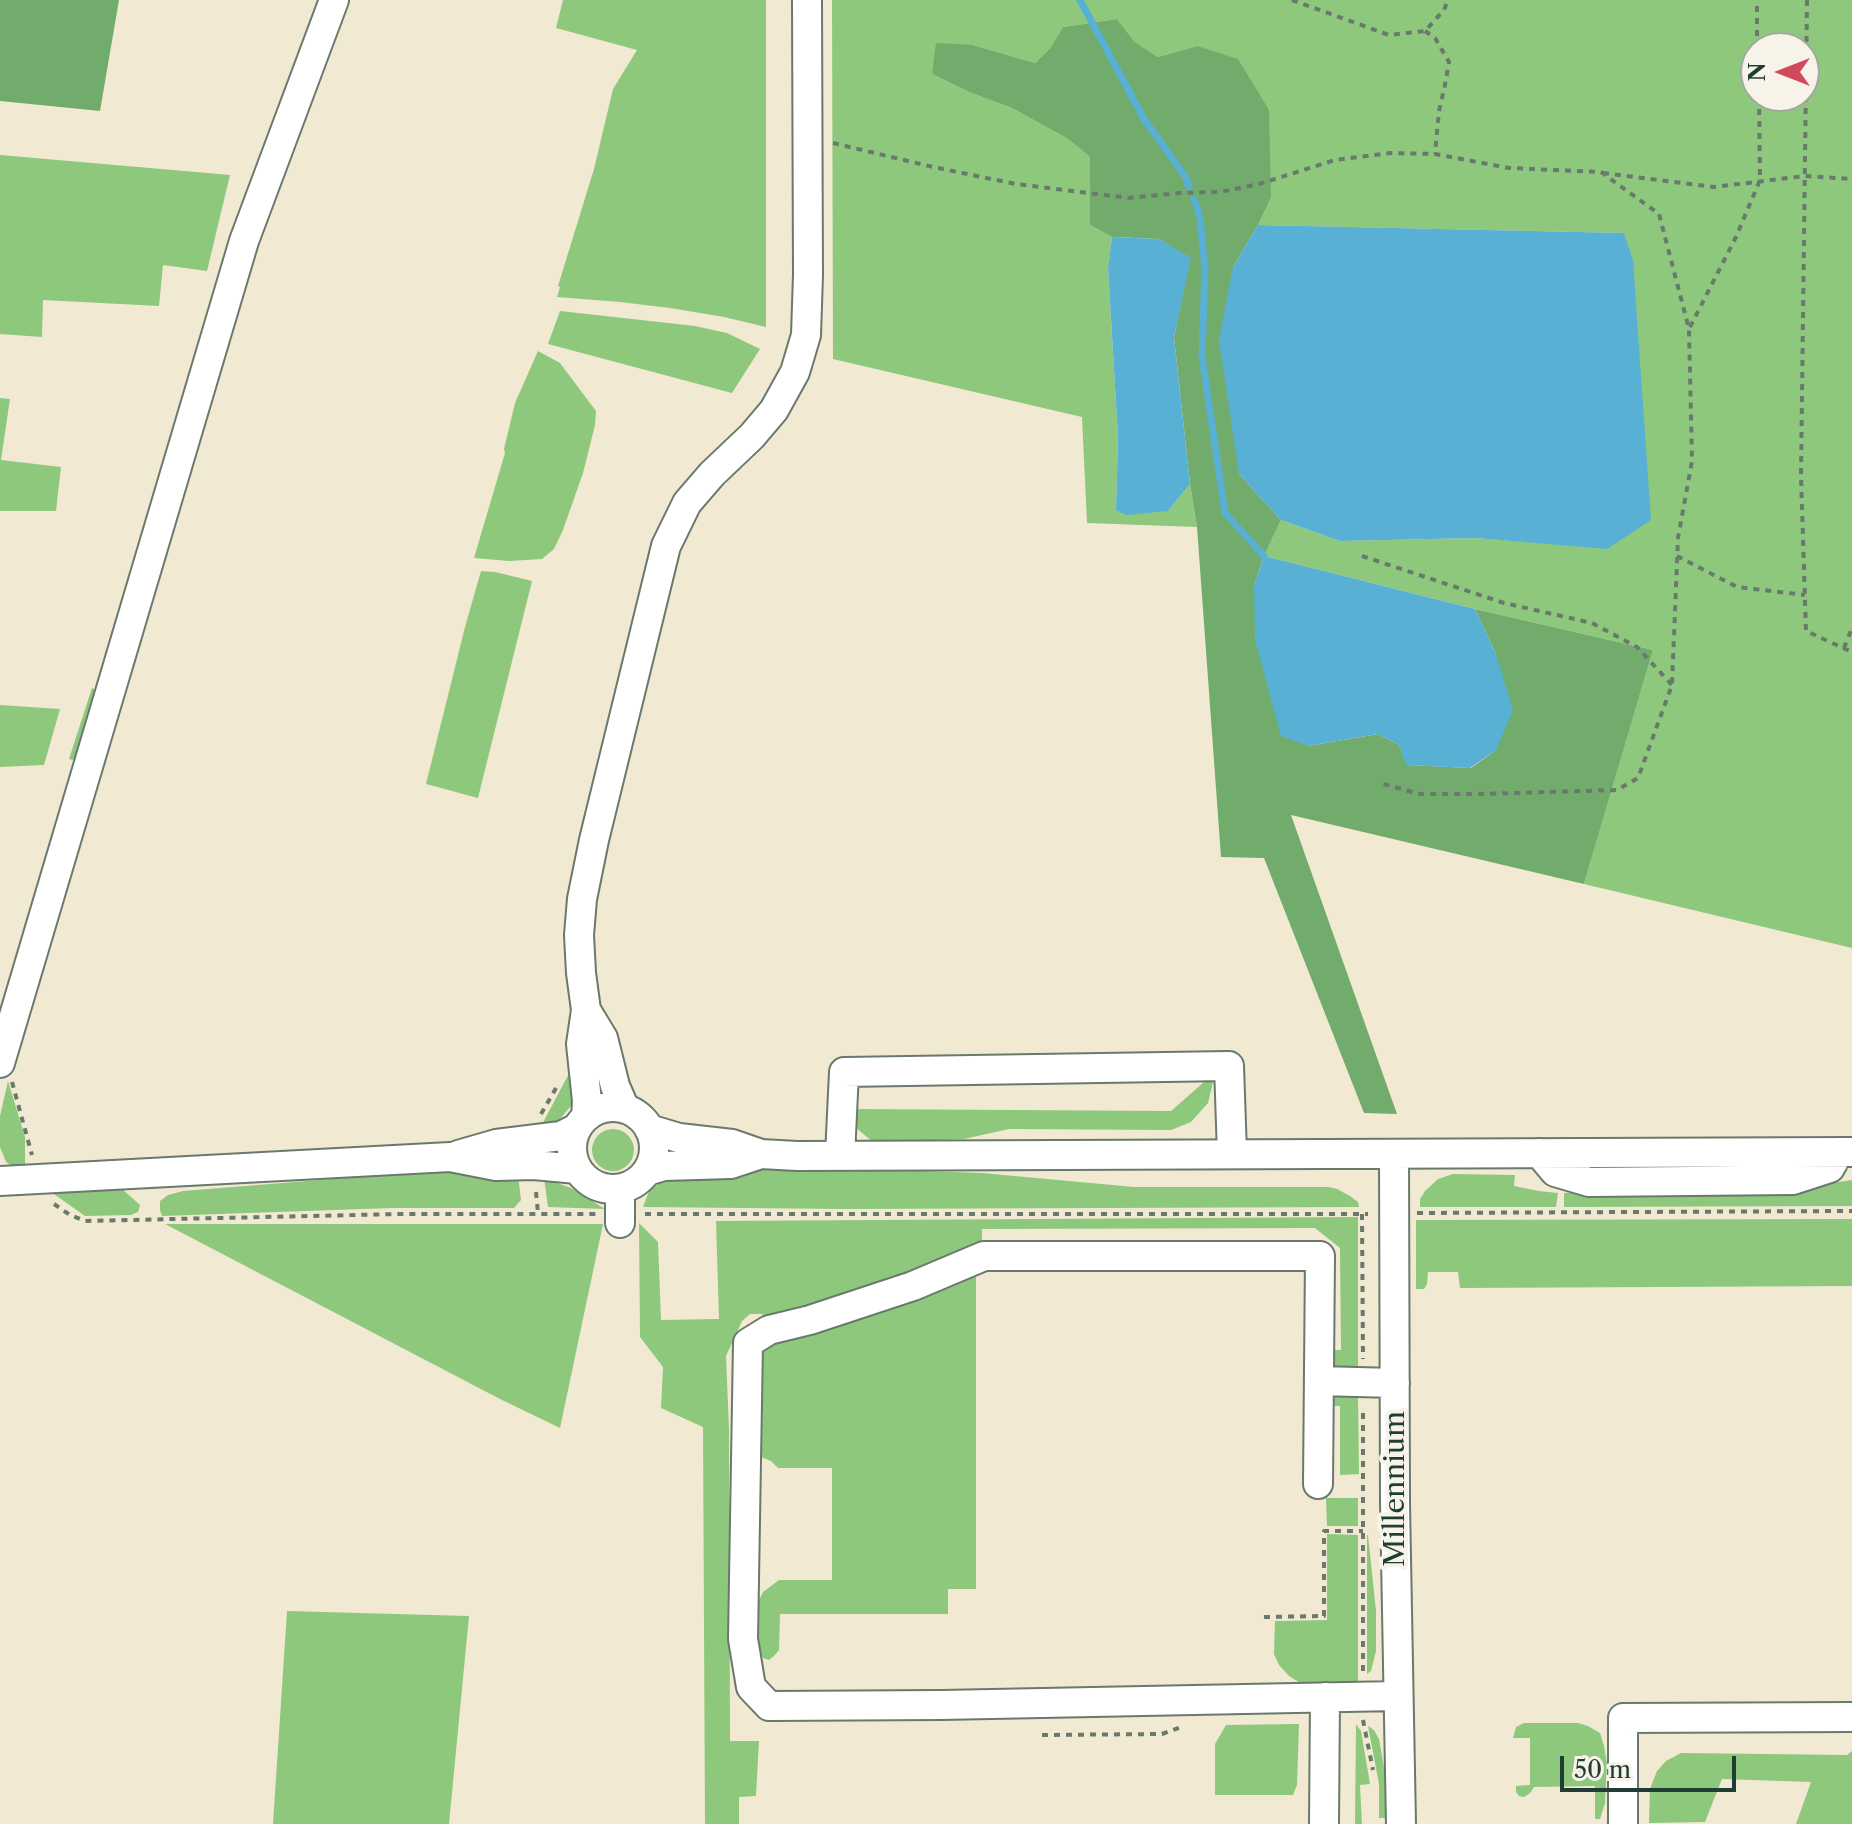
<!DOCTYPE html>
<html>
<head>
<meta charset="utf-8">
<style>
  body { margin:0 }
  #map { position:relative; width:1852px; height:1824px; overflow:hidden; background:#f2e9d3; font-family:"Libre Caslon Text",serif }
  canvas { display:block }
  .north { position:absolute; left:1740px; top:32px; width:80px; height:80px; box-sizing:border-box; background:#f7f3e8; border:2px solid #a1aaa0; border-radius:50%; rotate:270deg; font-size:22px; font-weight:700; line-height:32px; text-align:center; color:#1f3d34 }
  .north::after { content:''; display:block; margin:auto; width:28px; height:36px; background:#d1495b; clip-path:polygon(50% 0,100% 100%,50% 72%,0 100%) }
  .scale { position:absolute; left:1560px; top:1756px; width:176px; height:36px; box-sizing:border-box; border:4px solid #1f3d34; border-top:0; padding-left:10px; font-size:24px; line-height:28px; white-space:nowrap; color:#1f3d34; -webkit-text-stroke:6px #f7f3e8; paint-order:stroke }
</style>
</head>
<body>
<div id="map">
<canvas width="1852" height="1824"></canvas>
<div class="north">N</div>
<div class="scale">50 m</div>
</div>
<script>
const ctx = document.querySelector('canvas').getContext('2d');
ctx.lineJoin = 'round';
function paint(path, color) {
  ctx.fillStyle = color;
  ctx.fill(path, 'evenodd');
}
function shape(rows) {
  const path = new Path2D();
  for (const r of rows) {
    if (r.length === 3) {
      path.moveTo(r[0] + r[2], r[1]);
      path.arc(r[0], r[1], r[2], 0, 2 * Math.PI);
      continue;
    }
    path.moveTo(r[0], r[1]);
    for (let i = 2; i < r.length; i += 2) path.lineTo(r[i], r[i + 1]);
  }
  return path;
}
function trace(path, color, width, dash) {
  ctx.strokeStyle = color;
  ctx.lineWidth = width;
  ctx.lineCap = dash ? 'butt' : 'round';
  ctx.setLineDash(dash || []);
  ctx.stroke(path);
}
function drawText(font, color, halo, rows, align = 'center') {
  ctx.font = font + ' "Libre Caslon Text",serif';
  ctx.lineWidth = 8;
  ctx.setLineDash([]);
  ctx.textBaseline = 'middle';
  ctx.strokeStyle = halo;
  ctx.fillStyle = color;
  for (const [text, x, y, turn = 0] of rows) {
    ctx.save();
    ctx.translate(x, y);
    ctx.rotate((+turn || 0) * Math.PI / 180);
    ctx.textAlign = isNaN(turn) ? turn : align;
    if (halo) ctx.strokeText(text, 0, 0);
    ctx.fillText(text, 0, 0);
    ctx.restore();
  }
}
paint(shape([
  [563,0,766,0,766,327,724,317,670,308,620,302,557,297,560,287,558,286,594,169,613,89,637,50,556,28],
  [832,0,1852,0,1852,948,1584,884,1653,650,1475,609,1264,556,1281,520,1340,541,1476,538,1607,548,1624,233,1258,225,1271,198,1197,46,1158,57,1135,42,1117,19,1063,27,1050,48,1035,63,973,45,932,74,969,92,1012,108,1068,139,1090,157,1090,225,1112,237,1108,268,1118,437,1116,509,1168,511,1190,484,1197,527,1087,523,1082,417,833,359],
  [1756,48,1804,48,1804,96,1756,96],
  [0,155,230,175,207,271,163,265,159,306,43,300,42,337,0,334],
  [560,311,695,326,727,333,760,349,732,393,548,344],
  [538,351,560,363,596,411,595,425,583,473,563,530,554,549,542,559,509,561,474,558,505,453,504,449,515,403],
  [0,398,10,399,1,460,61,467,56,511,0,511],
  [481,571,495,572,532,581,478,798,426,784,465,627],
  [92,688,96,690,78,758,72,760,69,759],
  [0,705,60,709,44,765,0,767],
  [573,1066,576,1093,573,1103,557,1123,539,1130],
  [8,1081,25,1137,25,1168,12,1166,6,1162,0,1147,0,1116],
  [1204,1082,1213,1082,1208,1103,1191,1122,1171,1130,1009,1129,964,1139,873,1142,855,1127,853,1109,1171,1111],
  [613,1150,21],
  [810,1167,982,1173,1134,1187,1329,1187,1337,1189,1350,1196,1358,1202,1359,1207,844,1209,643,1207,649,1191,665,1179,707,1173],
  [419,1172,518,1175,521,1200,514,1208,392,1208,162,1216,160,1210,160,1201,168,1195,183,1191],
  [1453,1174,1515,1175,1514,1186,1539,1191,1558,1193,1556,1207,1420,1207,1420,1199,1425,1191,1438,1179],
  [544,1178,571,1188,605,1209,548,1207],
  [1852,1180,1852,1206,1564,1207,1564,1193,1776,1191],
  [122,1189,140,1205,138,1212,131,1215,85,1216,51,1192],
  [1358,1217,1358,1370,1331,1370,1324,1350,1341,1350,1340,1248,1315,1228,982,1229,982,1248,880,1287,774,1318,761,1314,750,1314,742,1321,726,1356,729,1429,730,1741,759,1741,756,1796,739,1797,739,1824,705,1824,703,1427,661,1408,663,1367,640,1337,639,1223,658,1242,661,1320,719,1319,716,1221],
  [1852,1219,1852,1286,1460,1288,1458,1272,1428,1272,1427,1284,1424,1289,1416,1289,1416,1220],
  [165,1224,603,1224,560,1428,500,1399],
  [976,1271,976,1589,948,1589,948,1614,780,1614,779,1650,774,1656,769,1660,763,1658,757,1647,757,1604,763,1592,779,1580,832,1580,832,1468,778,1468,771,1461,761,1457,756,1446,758,1348],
  [1329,1394,1355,1394,1358,1396,1359,1474,1340,1475,1340,1406,1322,1406],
  [1326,1498,1358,1498,1358,1526,1327,1526],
  [1327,1534,1358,1535,1358,1682,1349,1686,1311,1686,1302,1684,1289,1676,1279,1665,1274,1654,1275,1621,1327,1620],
  [1367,1535,1368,1535,1376,1611,1376,1651,1371,1671,1367,1674],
  [287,1611,469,1616,449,1824,273,1824],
  [1524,1723,1578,1723,1588,1726,1600,1733,1604,1746,1607,1764,1605,1803,1600,1819,1595,1819,1595,1786,1534,1787,1530,1793,1524,1797,1519,1796,1516,1792,1516,1786,1530,1785,1530,1738,1513,1738,1516,1727],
  [1299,1724,1297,1785,1293,1795,1215,1795,1215,1744,1226,1725],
  [1356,1724,1361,1731,1370,1784,1360,1785,1362,1824,1355,1824],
  [1368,1726,1374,1730,1379,1739,1386,1779,1386,1818,1379,1818,1379,1784],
  [1852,1751,1852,1824,1796,1824,1811,1782,1722,1779,1705,1822,1649,1823,1650,1789,1657,1771,1666,1761,1681,1753,1847,1755]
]), '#8dc87d');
paint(shape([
  [0,0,119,0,100,111,0,101],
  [1117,19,1135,42,1158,57,1197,46,1238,59,1269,110,1271,198,1258,225,1233,267,1239,474,1281,520,1264,556,1254,585,1308,746,1378,734,1399,745,1407,765,1471,768,1496,750,1496,654,1475,609,1653,650,1584,884,1291,815,1397,1114,1364,1113,1264,858,1221,857,1197,527,1190,484,1174,337,1190,258,1159,239,1112,237,1090,225,1090,157,1068,139,1012,108,969,92,932,74,936,43,973,45,1035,63,1050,48,1063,27]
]), '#72ac6c');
paint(shape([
  [1258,225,1624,233,1633,261,1651,520,1607,549,1476,538,1340,541,1281,520,1239,474,1219,340,1233,267],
  [1112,237,1159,239,1191,258,1174,337,1190,484,1168,511,1126,515,1116,510,1118,437,1108,268],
  [1264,556,1475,609,1496,654,1513,710,1496,750,1470,768,1406,765,1399,745,1378,734,1308,746,1281,736,1255,639,1254,585]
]), '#58b0d5');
trace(shape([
  [1080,0,1144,119,1185,176,1189,187],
  [1194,199,1200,217,1205,269,1202,357,1225,513,1264,556]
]), '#58b0d5', 7);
const minor = shape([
  [586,1010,603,1038,615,1086,625,1109],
  [0,1063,244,241,334,0],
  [613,1148,41],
  [586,1117,587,1101,581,1044,586,1010,581,973,579,935,582,899,594,840,666,546,687,503,712,474,752,436,774,410,795,372,806,335,808,275,807,0],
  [649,1129,679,1138,732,1144,761,1154,797,1156,1852,1152],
  [1539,1153,1555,1172,1589,1182,1793,1180,1830,1168,1839,1152],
  [1394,1154,1395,1504,1401,1824],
  [458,1155,496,1144,561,1136,577,1128],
  [840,1156,844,1072,1229,1066,1232,1154],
  [647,1171,664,1166,731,1164,761,1154],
  [0,1181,450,1157,496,1166,534,1165,577,1169],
  [620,1189,620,1223],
  [1319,1381,1395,1383],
  [1318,1484,1320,1256,984,1256,913,1286,810,1320,769,1330,748,1343,743,1639,751,1687,769,1706,941,1705,1397,1696],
  [1324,1824,1325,1697],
  [1623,1824,1623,1718,1852,1717]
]);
trace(minor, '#69796c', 32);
trace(shape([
  [1292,0,1389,35,1425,31,1444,10,1448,0],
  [1807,0,1801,476,1806,631,1852,652],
  [1425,31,1435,38,1449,62,1445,85,1439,111,1435,154],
  [1757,48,1757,0],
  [833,143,933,167,1016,184,1129,198,1179,193,1220,192,1259,184,1335,160,1390,153,1435,154,1509,168,1601,172,1659,214,1689,329,1692,461,1678,538,1672,685,1638,778,1617,790,1479,794,1419,794,1380,783],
  [1603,173,1714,187,1805,176,1852,179],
  [1690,327,1736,237,1760,180,1759,96],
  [1362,556,1504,603,1592,623,1637,647,1672,685],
  [1677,556,1737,587,1805,595],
  [1844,648,1852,628],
  [12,1082,32,1155],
  [541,1114,559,1083],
  [536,1192,538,1213],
  [54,1204,70,1215,85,1221,400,1214,596,1214],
  [1417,1213,1852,1211],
  [645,1214,1368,1214],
  [1362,1214,1363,1359],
  [1264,1617,1324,1616,1324,1531,1363,1531],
  [1363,1671,1363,1408],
  [1363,1720,1373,1770],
  [1042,1735,1162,1734,1181,1727]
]), '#69796c', 4, [6, 6]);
trace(minor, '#fff', 28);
drawText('28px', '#1f3d34', '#f7f3e8', [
  ["Millennium",1396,1489,-90]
]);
</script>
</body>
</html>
